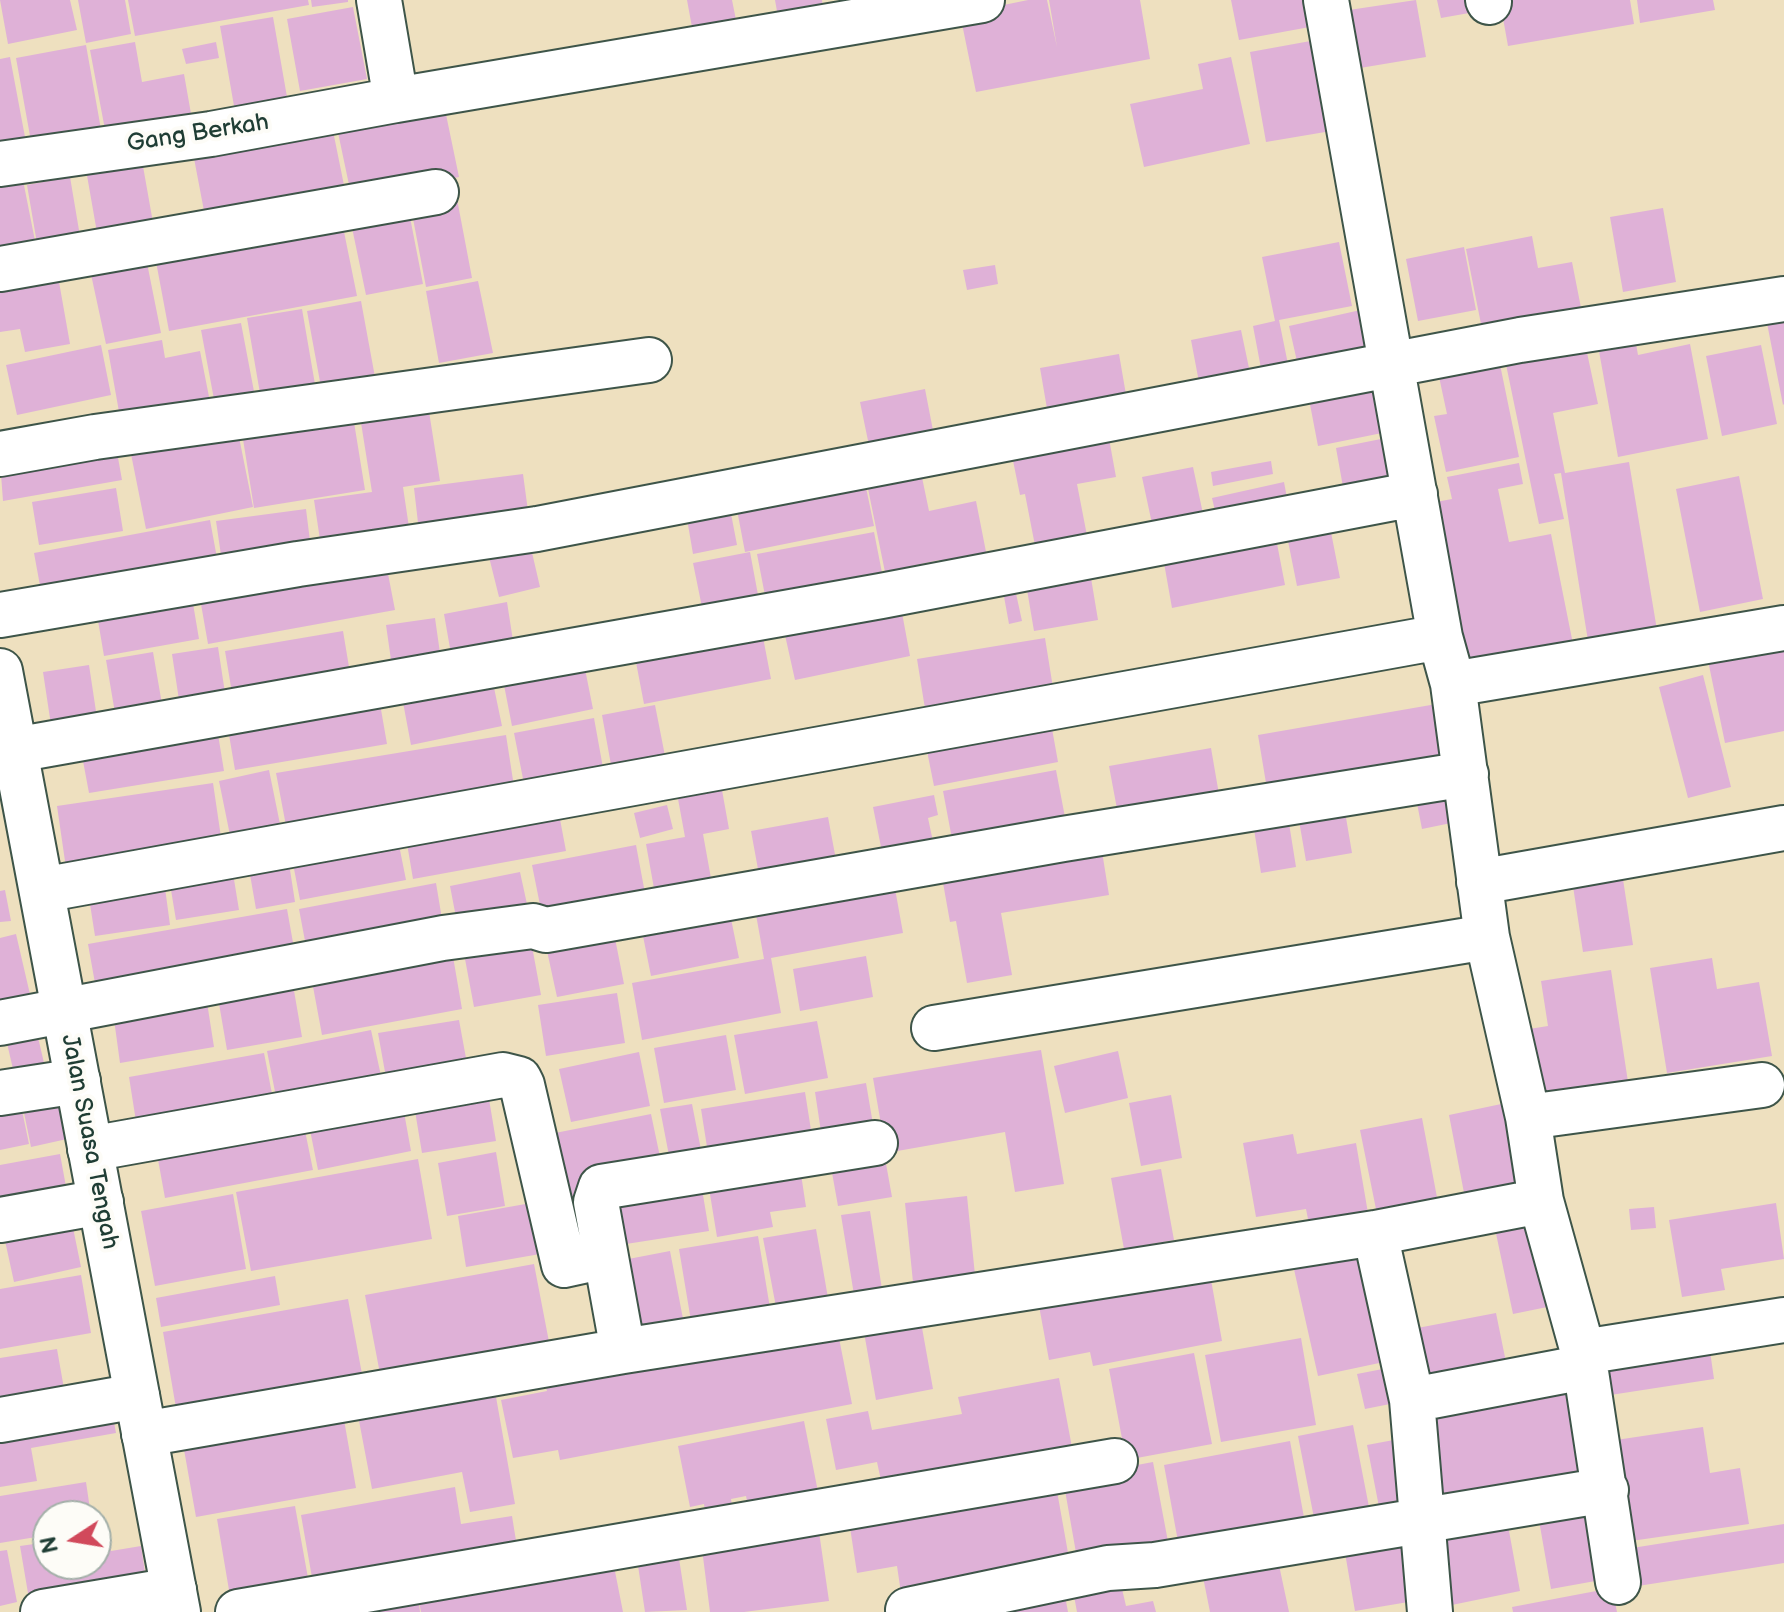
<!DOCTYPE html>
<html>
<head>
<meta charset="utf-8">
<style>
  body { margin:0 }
  #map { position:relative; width:1784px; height:1612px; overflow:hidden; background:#eee0bf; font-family:"Balsamiq Sans",sans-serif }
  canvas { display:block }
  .north { position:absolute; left:32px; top:1500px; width:80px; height:80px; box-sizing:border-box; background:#fdfcf7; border:2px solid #a4b0a9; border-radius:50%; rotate:258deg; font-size:22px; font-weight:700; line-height:32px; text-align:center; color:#1f3d34 }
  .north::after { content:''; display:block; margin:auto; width:28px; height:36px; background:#d1495b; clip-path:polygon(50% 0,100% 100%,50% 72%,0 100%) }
</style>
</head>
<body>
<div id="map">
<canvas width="1784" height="1612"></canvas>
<div class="north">N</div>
</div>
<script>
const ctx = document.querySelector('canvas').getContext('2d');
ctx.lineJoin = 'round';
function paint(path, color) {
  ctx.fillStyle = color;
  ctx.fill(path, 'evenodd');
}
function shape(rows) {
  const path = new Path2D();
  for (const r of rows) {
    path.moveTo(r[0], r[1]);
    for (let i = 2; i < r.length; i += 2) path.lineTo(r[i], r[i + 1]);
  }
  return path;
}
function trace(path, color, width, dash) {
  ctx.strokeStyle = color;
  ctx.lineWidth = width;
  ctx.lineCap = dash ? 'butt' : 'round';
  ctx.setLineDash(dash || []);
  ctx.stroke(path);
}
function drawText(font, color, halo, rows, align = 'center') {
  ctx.font = font + ' "Balsamiq Sans",sans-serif';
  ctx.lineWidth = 8;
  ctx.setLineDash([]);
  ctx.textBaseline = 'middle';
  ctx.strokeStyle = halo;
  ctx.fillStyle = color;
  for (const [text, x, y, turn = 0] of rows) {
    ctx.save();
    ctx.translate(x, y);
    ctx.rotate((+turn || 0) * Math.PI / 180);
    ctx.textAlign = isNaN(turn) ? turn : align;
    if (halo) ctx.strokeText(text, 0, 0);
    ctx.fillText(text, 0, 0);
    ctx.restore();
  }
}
paint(shape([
  [0,0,70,0,77,30,8,44],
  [78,0,125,0,131,34,86,43],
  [128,0,308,0,309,5,135,36],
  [311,0,348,0,348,2,312,7],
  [687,0,732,0,738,30,694,38],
  [775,0,822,0,823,10,778,17],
  [1028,0,1047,0,1057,47,1049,0,1140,0,1150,59,976,92,960,14],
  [1231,0,1321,0,1326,24,1239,40],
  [1416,0,1426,57,1360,68,1349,10],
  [1437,0,1484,0,1486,10,1441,18],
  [1507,0,1630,0,1634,24,1508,46,1501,7],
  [1637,0,1713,0,1715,10,1640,23],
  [353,7,367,79,300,91,287,19],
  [273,17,287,97,234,106,220,26],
  [1327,38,1343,129,1266,142,1250,52],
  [135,42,142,82,184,74,193,125,106,135,90,50],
  [216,42,219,58,186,64,182,49],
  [86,45,102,135,32,147,16,58],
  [10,57,25,137,0,142,0,59],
  [1231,57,1250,144,1144,167,1130,104,1203,89,1198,64],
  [443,100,459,177,352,199,336,123],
  [332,126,348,205,208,232,193,153],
  [141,155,155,234,99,244,85,164],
  [20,165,37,251,0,258,0,170],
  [70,177,82,248,39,255,27,185],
  [457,199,472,278,426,287,411,208],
  [408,207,423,284,366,295,350,218],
  [1663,208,1676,282,1623,292,1610,217],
  [341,217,357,296,169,331,154,251],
  [1532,236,1538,268,1572,262,1583,318,1548,325,1546,312,1481,324,1466,249],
  [1339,242,1352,306,1279,320,1290,374,1263,379,1253,326,1275,321,1262,257],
  [1464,247,1476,310,1418,321,1406,259],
  [145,253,161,333,106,344,89,265],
  [56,265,70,344,25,352,20,329,0,332,0,275],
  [995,265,998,284,967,290,963,270],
  [478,281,493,353,439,363,426,291],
  [361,301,377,388,323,398,307,311],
  [1374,307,1386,360,1301,379,1289,326],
  [302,309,317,396,262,405,247,318],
  [1784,314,1784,404,1783,405,1766,318],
  [241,323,256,402,216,410,201,330],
  [1241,330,1253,387,1202,398,1191,340],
  [1634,333,1638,355,1690,344,1708,439,1618,457,1597,340],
  [1583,334,1598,404,1553,413,1565,473,1629,462,1658,636,1589,647,1561,473,1554,474,1564,519,1539,524,1503,350],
  [162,340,165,358,200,351,211,407,121,423,108,350],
  [101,345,111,395,17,415,6,365],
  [1496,345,1519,457,1446,472,1434,416,1447,414,1435,358],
  [1761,345,1777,424,1722,436,1706,356],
  [1119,354,1129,412,1050,426,1040,368],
  [1372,381,1382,433,1318,446,1308,394],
  [925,389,936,446,872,460,860,402],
  [427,399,440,481,403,487,411,541,322,553,314,500,372,492,359,410],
  [353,416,365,490,254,508,242,433],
  [1106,422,1116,477,1077,484,1089,546,1037,556,1025,494,1020,495,1009,441],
  [238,432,253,507,146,529,131,454],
  [1396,436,1406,486,1345,498,1336,448],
  [115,441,122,480,3,501,0,461],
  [1271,461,1273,474,1213,486,1211,472],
  [919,463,929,511,976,501,988,562,941,572,939,560,885,572,865,474],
  [1519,463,1523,484,1498,489,1509,542,1551,534,1575,654,1459,677,1436,502,1452,499,1447,477],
  [1193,467,1205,523,1154,533,1142,477],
  [862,468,874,526,745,552,734,494],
  [523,474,530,526,420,540,414,488],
  [1739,476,1763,599,1700,612,1676,489],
  [1284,482,1290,514,1219,528,1212,498],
  [116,488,123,531,39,545,32,502],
  [728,498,737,545,693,554,685,507],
  [306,509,312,557,223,569,216,521],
  [1328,517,1340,578,1297,586,1285,526],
  [210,520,219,569,43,602,34,553],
  [1273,523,1285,585,1172,608,1161,546],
  [527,531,540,587,499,597,485,541],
  [874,532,884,583,767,606,757,554],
  [750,552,761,611,705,622,693,563],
  [384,553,395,610,208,644,198,587],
  [1088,560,1098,620,1034,631,1024,572],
  [190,586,199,639,104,656,95,603],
  [1015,589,1022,621,1009,624,1003,591],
  [507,602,516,660,454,671,444,614],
  [900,602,910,656,795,680,783,626],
  [435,618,441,660,392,667,386,625],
  [1784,630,1784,731,1725,743,1705,646],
  [343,631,352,685,234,705,225,651],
  [762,632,771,679,644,704,635,657],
  [1045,638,1054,694,926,715,917,659],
  [218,647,227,706,181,713,172,654],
  [153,652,163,710,116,719,106,660],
  [584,664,593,709,512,726,503,680],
  [89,665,97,718,51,725,43,672],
  [1703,675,1731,787,1688,798,1659,687],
  [492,678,502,726,411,745,402,697],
  [379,698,387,744,235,770,227,723],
  [1448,702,1459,762,1268,795,1258,735],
  [655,705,667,766,613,776,602,715],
  [1049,712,1058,762,934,786,924,736],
  [594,718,605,779,526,794,514,733],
  [216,722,224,771,89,793,80,745],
  [506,735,515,793,287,831,276,773],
  [1211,748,1221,806,1120,825,1109,766],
  [269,770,282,834,232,845,219,781],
  [1056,770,1068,833,955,855,943,791],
  [720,779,729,829,703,834,714,895,657,905,646,844,685,837,676,788],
  [1448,781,1456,822,1422,829,1414,788],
  [213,783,222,844,66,868,57,806],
  [934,795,938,815,928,818,935,851,884,862,873,807],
  [556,798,566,851,413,879,404,826],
  [1343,800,1352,853,1306,861,1297,809],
  [667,805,673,829,640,838,634,813],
  [828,817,839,876,762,891,751,831],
  [1288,817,1296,867,1261,873,1253,823],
  [397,835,406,880,300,900,291,853],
  [1100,839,1109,895,1001,913,1012,975,967,983,956,921,950,922,940,866],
  [636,845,647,904,544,925,532,865],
  [288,857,295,902,256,909,248,863],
  [231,861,239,910,176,920,168,872],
  [1621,866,1633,945,1583,952,1571,873],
  [520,872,530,918,459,933,450,886],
  [892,872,903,933,771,958,781,1013,642,1040,632,983,764,959,753,898],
  [163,873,170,925,95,936,87,885],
  [436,883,444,931,308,957,299,909],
  [5,890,11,921,0,922,0,891],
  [728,904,739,958,651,976,640,921],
  [287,909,297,965,98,1000,88,944],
  [612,923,624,984,557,997,544,937],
  [529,930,541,995,474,1007,462,943],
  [16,934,32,1003,0,1010,0,938],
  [450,939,462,1009,322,1035,309,965],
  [866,956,873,997,800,1011,793,969],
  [1712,958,1717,989,1759,982,1772,1056,1667,1073,1650,968],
  [1611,970,1628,1082,1533,1097,1523,1030,1548,1026,1541,981],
  [292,979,302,1037,227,1050,217,992],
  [617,993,625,1043,546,1056,538,1005],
  [206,996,214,1047,120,1063,113,1012],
  [459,1020,468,1069,387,1083,378,1033],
  [817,1021,828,1078,745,1094,734,1035],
  [371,1030,383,1085,278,1107,267,1051],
  [37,1033,44,1063,13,1069,6,1039],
  [726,1035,736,1090,664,1103,654,1048],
  [1041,1050,1064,1184,1015,1192,1005,1132,886,1153,873,1078],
  [1118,1051,1128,1098,1065,1113,1054,1066],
  [639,1052,650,1106,571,1122,559,1069],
  [264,1053,275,1109,138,1134,129,1077],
  [866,1083,875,1136,823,1145,815,1092],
  [56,1085,67,1139,31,1147,20,1093],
  [805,1092,814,1149,710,1166,701,1109],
  [488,1093,496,1141,422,1153,414,1105],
  [1171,1095,1182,1158,1141,1166,1129,1103],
  [19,1096,29,1144,0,1150,0,1100],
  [402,1101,411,1151,318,1170,308,1120],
  [1506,1103,1524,1186,1465,1198,1449,1115],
  [692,1104,704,1165,672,1171,660,1109],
  [651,1114,663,1171,592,1214,566,1219,550,1134],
  [302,1116,313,1170,165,1198,155,1143],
  [1422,1118,1439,1208,1378,1219,1360,1130],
  [1293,1134,1297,1154,1356,1143,1369,1219,1310,1229,1306,1209,1256,1217,1243,1143],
  [883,1147,892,1197,838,1206,829,1156],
  [496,1152,505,1206,447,1216,438,1163],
  [60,1154,69,1203,0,1215,0,1165],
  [418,1159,432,1239,251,1271,236,1192],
  [799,1161,806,1207,770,1212,773,1227,717,1237,707,1176],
  [1161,1169,1174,1240,1124,1249,1111,1178],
  [700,1177,709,1231,607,1247,599,1193],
  [233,1194,246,1269,155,1286,141,1211],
  [967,1196,976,1285,914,1292,905,1203],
  [548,1200,557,1251,466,1267,458,1216],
  [1776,1203,1784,1259,1721,1269,1725,1290,1682,1297,1669,1220],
  [1654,1207,1656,1228,1631,1230,1629,1209],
  [870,1211,883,1296,855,1301,841,1215],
  [70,1213,81,1267,14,1282,2,1227],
  [1537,1214,1557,1305,1513,1314,1494,1224],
  [816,1229,828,1298,776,1307,763,1238],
  [758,1236,771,1314,692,1327,679,1249],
  [1357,1241,1384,1362,1318,1376,1291,1256],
  [670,1251,684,1324,625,1335,618,1261],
  [1208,1263,1222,1341,1093,1366,1090,1352,1049,1360,1037,1295],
  [534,1264,550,1347,381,1379,365,1295],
  [81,1275,91,1333,0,1349,0,1289],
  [275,1276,280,1305,161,1327,156,1298],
  [348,1299,362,1374,176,1408,163,1332],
  [919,1311,933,1389,876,1400,862,1321],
  [1496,1313,1509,1377,1419,1394,1407,1330],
  [837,1328,852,1404,560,1460,558,1450,513,1458,501,1400,547,1391,545,1384],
  [1301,1338,1316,1425,1221,1442,1205,1355],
  [1709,1344,1714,1379,1604,1396,1599,1361],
  [57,1349,66,1400,0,1410,0,1358],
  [1194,1353,1212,1444,1126,1460,1109,1369],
  [1393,1367,1400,1402,1365,1409,1357,1374],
  [1568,1376,1590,1485,1438,1498,1419,1405],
  [1059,1378,1074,1458,882,1485,877,1462,836,1470,826,1419,868,1411,872,1430,962,1414,958,1397],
  [493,1380,515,1504,470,1512,462,1472,372,1489,356,1405],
  [111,1406,116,1433,31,1448,37,1481,0,1487,0,1425],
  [343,1414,356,1488,196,1517,183,1444],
  [804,1421,820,1502,750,1516,746,1496,731,1499,733,1513,706,1518,704,1504,690,1507,678,1446],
  [1353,1425,1369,1507,1314,1518,1298,1436],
  [1703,1427,1710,1473,1740,1468,1749,1524,1631,1541,1616,1440],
  [1399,1439,1411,1501,1379,1507,1367,1445],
  [1290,1441,1307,1534,1181,1558,1164,1465],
  [1153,1462,1169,1547,1078,1564,1063,1479],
  [1055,1480,1070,1564,901,1593,897,1566,857,1573,849,1521],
  [86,1482,91,1516,48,1516,48,1535,0,1543,0,1496],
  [455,1487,461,1524,512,1516,518,1553,314,1589,301,1515],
  [1597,1497,1612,1578,1551,1589,1537,1509],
  [295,1506,310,1589,231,1602,217,1519],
  [1507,1520,1520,1591,1442,1607,1429,1535],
  [1784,1524,1784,1563,1638,1586,1632,1548],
  [818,1525,829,1601,744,1612,710,1612,701,1541],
  [108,1531,111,1551,141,1546,146,1579,29,1599,20,1546,48,1542,48,1564,96,1564,96,1533],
  [1415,1534,1426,1599,1355,1611,1344,1547],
  [7,1550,17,1602,0,1606,0,1551],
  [611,1551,623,1612,421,1612,418,1596,420,1612,282,1612],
  [1276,1551,1289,1612,1210,1612,1201,1567],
  [678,1552,687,1610,645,1612,637,1559],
  [1119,1576,1126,1606,1153,1601,1156,1612,1077,1612,1072,1585],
  [1063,1585,1068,1612,931,1612],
  [1612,1588,1617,1612,1513,1612,1512,1607]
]), '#dfb1d7');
const minor = shape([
  [379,0,396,100,982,0],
  [1326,0,1440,637,1453,684,1487,937,1528,1117,1541,1201,1583,1352,1618,1582],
  [1488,0,1489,2],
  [0,164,211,134,396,100],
  [0,269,436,192],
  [0,454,95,437,649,360],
  [0,615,298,564,537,529,1520,340,1784,299],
  [1453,684,1784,628],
  [15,750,881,596,1415,494],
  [1479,882,1784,828],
  [42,890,1440,637],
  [0,1023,443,938,533,926,546,930,1063,839,1466,774],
  [934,1028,1487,937],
  [0,1093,78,1081],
  [1528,1117,1762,1085],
  [90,1149,503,1075,519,1079,522,1085,564,1265,605,1256],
  [0,1220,101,1202],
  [1375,1233,1412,1400,1430,1612],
  [623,1351,596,1202,601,1187,875,1143],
  [1583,1352,1784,1320],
  [1412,1400,1585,1367],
  [0,1420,137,1396],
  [144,1434,623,1351,1375,1233,1541,1201],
  [908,1610,1108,1568,1155,1565,1606,1490],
  [43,1612,174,1590],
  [238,1612,1115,1461]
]);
const tertiary = shape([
  [0,671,178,1612]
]);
trace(minor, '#3e5549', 48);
trace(tertiary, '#3e5549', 48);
trace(minor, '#fff', 44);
trace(tertiary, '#fff', 44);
drawText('24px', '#1f3d34', '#fdfcf7', [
  ["Gang Berkah",198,134,-9],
  ["Jalan Suasa Tengah",89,1142,79]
]);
</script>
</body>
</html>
